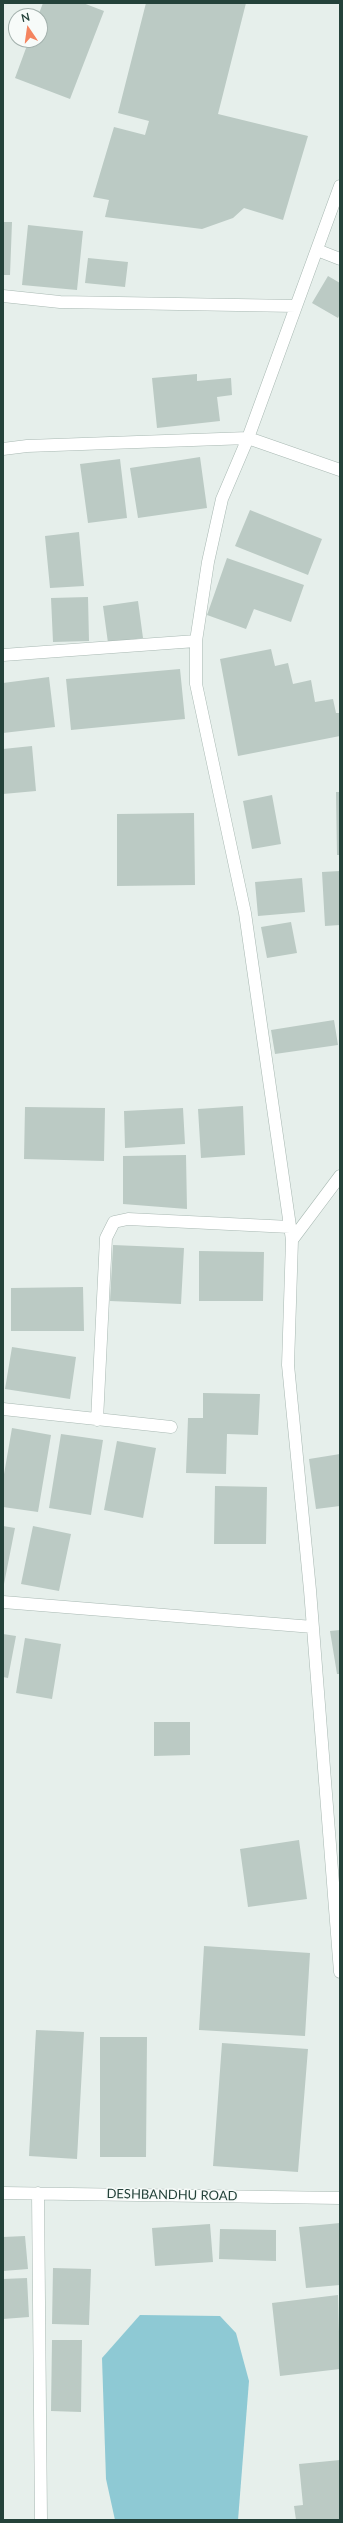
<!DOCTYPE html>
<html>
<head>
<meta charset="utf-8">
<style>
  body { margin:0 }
  #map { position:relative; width:343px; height:2523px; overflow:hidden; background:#e6efeb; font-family:Lato,sans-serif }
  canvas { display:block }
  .frame { position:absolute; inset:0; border:4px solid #24423a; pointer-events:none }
  .north { position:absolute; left:8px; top:8px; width:40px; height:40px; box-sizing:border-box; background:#f7fbf9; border:1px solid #a3b1ad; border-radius:50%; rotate:347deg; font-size:11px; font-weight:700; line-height:16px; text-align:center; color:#24423a }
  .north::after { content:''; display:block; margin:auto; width:14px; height:18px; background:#f4845f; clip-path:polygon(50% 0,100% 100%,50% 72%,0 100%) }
</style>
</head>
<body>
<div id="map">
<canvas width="343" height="2523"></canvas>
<div class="frame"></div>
<div class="north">N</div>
</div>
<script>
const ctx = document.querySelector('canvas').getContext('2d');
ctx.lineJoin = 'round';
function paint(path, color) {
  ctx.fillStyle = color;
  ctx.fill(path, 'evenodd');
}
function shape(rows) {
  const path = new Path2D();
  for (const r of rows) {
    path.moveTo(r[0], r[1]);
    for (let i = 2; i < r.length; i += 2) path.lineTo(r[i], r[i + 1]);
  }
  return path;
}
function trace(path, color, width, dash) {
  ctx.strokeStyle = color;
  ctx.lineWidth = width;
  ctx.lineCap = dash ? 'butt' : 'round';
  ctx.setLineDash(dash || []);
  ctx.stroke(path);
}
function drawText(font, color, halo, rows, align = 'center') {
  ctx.font = font + ' Lato,sans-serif';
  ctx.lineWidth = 3;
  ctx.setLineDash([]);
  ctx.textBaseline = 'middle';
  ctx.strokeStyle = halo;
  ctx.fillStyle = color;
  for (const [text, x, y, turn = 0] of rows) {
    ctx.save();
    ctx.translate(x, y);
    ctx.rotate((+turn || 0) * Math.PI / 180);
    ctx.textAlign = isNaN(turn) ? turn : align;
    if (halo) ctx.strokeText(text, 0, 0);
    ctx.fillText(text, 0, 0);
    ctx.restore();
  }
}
paint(shape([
  [140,2315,220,2316,236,2333,249,2381,238,2520,115,2520,106,2479,102,2358]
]), '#8ec9d4');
paint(shape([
  [43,3,83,3,104,11,70,99,15,78,29,40,40,40,38,16],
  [146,3,246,3,218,114,308,136,283,220,244,208,233,218,202,229,105,217,109,200,93,197,114,127,145,135,149,121,118,113],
  [3,222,12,222,10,275,3,275],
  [28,225,83,231,77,290,22,285],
  [88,258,128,262,125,287,85,283],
  [328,276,340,283,340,314,338,318,312,303],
  [197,374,197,381,231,378,232,395,217,397,220,421,157,428,152,378],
  [200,457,207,508,138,518,130,468],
  [120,459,127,518,88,523,80,464],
  [250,510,322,539,308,575,235,546],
  [79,532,84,586,50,588,45,536],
  [227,558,304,585,291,622,254,609,246,629,207,615],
  [88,597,89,641,53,642,51,598],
  [138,601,143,638,108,643,103,606],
  [271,649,275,666,288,663,293,684,311,680,315,702,333,699,336,713,340,713,340,736,238,756,220,659],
  [180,669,185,719,71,730,66,679],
  [49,677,55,727,3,733,3,683],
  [32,746,36,791,3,794,3,749],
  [336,792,340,792,340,855,337,855],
  [272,795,281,844,252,849,243,801],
  [194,813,195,885,117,886,117,814],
  [340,871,340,925,325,926,322,872],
  [302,878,305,912,258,916,255,882],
  [291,922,297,953,267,958,261,927],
  [334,1020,338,1045,275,1054,271,1030],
  [243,1106,245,1155,201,1158,198,1109],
  [25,1107,105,1108,104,1161,24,1159],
  [183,1108,185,1144,125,1148,124,1111],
  [186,1155,187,1209,123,1204,123,1156],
  [113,1245,184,1248,181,1304,110,1301],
  [199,1251,264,1252,263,1301,199,1301],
  [83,1287,84,1331,11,1331,11,1288],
  [12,1347,76,1357,70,1399,5,1389],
  [203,1393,260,1394,258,1435,227,1434,226,1474,186,1473,188,1418,203,1418],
  [12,1428,51,1435,38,1512,3,1507,3,1480],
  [61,1434,103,1440,91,1515,49,1508],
  [117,1441,156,1448,143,1518,104,1510],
  [340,1454,340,1506,316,1509,309,1459],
  [215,1486,267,1487,266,1544,214,1544],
  [3,1526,15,1528,4,1584,3,1584],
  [33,1526,71,1534,59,1591,21,1584],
  [340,1630,340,1674,337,1674,330,1631],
  [3,1634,16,1636,8,1678,3,1677],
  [25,1638,61,1644,52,1699,16,1693],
  [154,1722,190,1722,190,1755,154,1756],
  [299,1840,307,1899,248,1907,240,1849],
  [204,1946,310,1953,305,2036,199,2030],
  [36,2030,84,2032,77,2159,29,2156],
  [100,2037,147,2037,146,2157,100,2157],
  [222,2043,308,2049,298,2172,213,2166],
  [340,2223,340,2285,306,2288,299,2227],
  [210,2224,213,2262,155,2266,152,2228],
  [220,2229,276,2230,276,2261,219,2259],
  [25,2236,28,2269,3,2271,3,2237],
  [53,2268,91,2269,89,2325,52,2324],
  [27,2278,29,2317,3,2319,3,2279],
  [338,2295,340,2369,280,2376,272,2303],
  [52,2340,82,2340,81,2412,51,2411],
  [340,2460,340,2520,296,2520,294,2506,303,2505,299,2464]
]), '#bbcac4');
const minor = shape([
  [340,186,248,438,222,499,208,562,196,641,196,684,245,913,292,1240,288,1365,310,1590,340,1972],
  [317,250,340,259],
  [3,296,60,302,296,306],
  [3,449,27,446,248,438,340,470],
  [3,655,196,641],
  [292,1240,340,1176],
  [3,1409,171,1427],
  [97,1420,106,1238,114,1222,128,1219,290,1227],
  [3,1602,313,1627],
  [3,2193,340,2198],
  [38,2193,41,2520]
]);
trace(minor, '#a8b8b2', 13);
trace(minor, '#fff', 12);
drawText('13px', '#24423a', '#f7fbf9', [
  ["DESHBANDHU ROAD",172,2195,1]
]);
</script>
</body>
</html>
